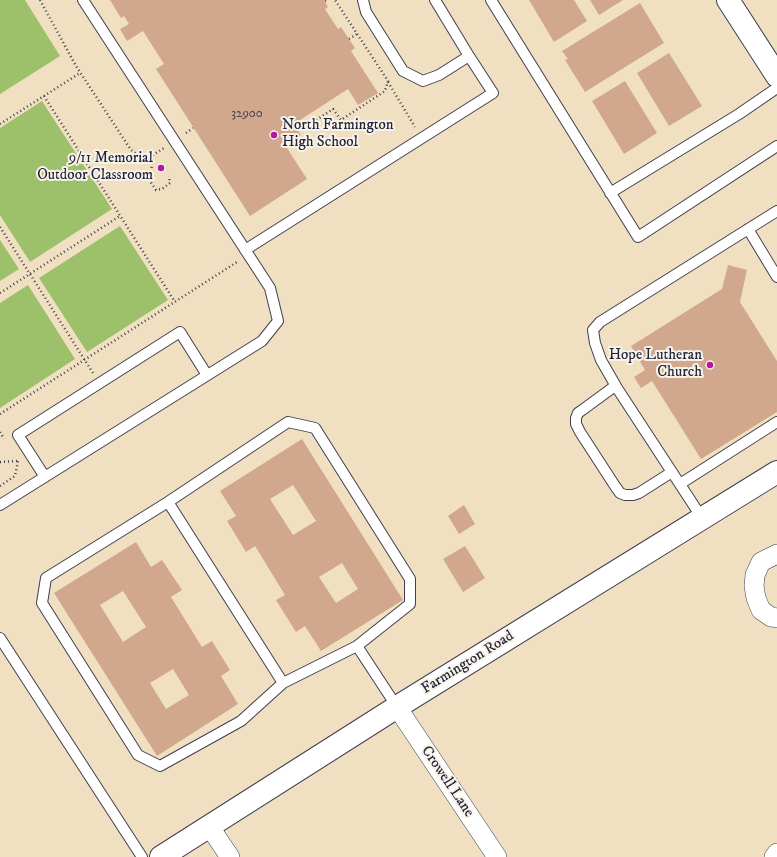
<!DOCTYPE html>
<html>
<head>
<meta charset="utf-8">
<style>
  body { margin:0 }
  canvas { display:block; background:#f0e0c1 }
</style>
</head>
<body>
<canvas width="777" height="857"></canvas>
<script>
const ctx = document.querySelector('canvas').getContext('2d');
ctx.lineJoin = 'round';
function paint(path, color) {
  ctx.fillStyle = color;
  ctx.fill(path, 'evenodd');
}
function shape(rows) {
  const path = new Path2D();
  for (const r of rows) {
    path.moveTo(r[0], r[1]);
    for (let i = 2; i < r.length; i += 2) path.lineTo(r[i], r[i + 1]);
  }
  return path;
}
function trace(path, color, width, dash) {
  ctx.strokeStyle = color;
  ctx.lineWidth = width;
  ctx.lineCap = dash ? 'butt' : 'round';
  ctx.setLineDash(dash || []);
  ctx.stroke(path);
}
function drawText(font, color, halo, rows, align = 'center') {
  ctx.font = font + ' "IM FELL DW Pica",serif';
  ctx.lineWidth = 4;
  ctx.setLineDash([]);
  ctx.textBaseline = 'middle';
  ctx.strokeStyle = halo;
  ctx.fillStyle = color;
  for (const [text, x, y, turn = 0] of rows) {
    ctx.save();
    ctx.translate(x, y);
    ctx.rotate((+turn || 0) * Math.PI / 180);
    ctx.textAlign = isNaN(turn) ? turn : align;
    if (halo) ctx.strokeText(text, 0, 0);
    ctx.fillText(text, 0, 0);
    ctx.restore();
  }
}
paint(shape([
  [0,0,25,0,60,56,0,94],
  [42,101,112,209,30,262,0,215,0,128],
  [120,226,168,300,87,352,39,278],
  [0,240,19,269,0,281],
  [28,285,75,359,0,408,0,303]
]), '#9dc06a');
paint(shape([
  [110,0,324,0,328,7,325,9,338,29,341,27,355,48,351,51,378,93,358,105,348,89,294,124,301,135,285,145,307,179,250,216,156,69,164,64,143,31,127,41,120,29,129,24,124,16,121,18],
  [529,0,574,0,587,21,554,42],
  [590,0,623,0,599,15],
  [640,3,664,43,585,92,565,60,568,59,562,51],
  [669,53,702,106,669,126,637,73],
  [625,81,657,133,624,154,592,101],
  [728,265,747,270,740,302,777,361,777,412,701,459,652,381,641,388,634,377,645,370,631,346,722,289],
  [302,439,403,600,321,651,305,626,296,632,276,600,285,595,255,546,246,552,227,521,236,516,220,491],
  [293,485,316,521,293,535,270,499],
  [342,563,358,589,336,603,319,577],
  [464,505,475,524,459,534,448,516],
  [136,542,151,567,162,560,182,590,171,597,202,647,212,641,230,670,221,676,238,704,157,756,54,593],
  [123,591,146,627,123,642,100,605],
  [173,669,189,695,166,709,150,683],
  [465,546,485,578,463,592,443,559]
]), '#d1a88e');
const service = shape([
  [363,0,366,12,403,71,423,81,439,75,469,56],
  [491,0,638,237,777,146],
  [610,193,739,114,777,88],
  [748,229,777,277],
  [245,250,493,93,469,56,435,0],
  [615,386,585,408,578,413,576,418,576,424,580,432,615,486,620,493,625,495,633,495,639,493,672,472],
  [45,477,18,435,180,332,207,375],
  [680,484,777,422],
  [168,502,288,422,315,428,410,579,410,604,357,646],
  [0,505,262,341,278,321,270,288,83,0],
  [702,518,617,388,601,360,595,343,593,330,600,322,777,211],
  [0,638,142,857],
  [283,683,241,721,160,766,138,755,42,603,46,578,168,502,283,683,357,646,397,707]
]);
const minor = shape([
  [777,554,761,562,755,575,754,586,756,598,761,610,771,617,777,618],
  [397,707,497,857],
  [209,826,230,857],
  [774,857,777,853]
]);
const tertiary = shape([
  [728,0,777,76],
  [161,857,397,707,777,472]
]);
trace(service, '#413e4f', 12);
trace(minor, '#413e4f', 20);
trace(tertiary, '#413e4f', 24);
trace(shape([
  [40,0,76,66,131,150,142,158,153,155,164,148],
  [325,1,327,0],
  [349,39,357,34],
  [388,82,415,127],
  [44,96,175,302],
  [0,124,80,73],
  [303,129,333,109,341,120,385,91,388,81,335,0],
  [186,133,193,128],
  [153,155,150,181,156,190,162,189,170,183,169,176],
  [0,227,93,373],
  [0,293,120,216],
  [0,414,237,262],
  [0,432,4,439],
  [0,462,17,461],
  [0,486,15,476,18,461]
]), '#413e4f', 2.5, [1, 3]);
trace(service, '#fff', 10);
trace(minor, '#fff', 19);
trace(tertiary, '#fff', 22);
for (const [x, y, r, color] of [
  [274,135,4,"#b5179e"],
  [161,168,4,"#b5179e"],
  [710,365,4,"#b5179e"]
]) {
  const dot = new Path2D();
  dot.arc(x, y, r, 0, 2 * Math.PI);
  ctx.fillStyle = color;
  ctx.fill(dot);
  trace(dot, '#f7f3e8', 1.5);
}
drawText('13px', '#4e4450', null, [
  ["32900",247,114]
]);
drawText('15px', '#22223b', '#f7f3e8', [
  ["North Farmington",282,126,"left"],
  ["High School",282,143,"left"],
  ["9/11 Memorial",153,159],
  ["Outdoor Classroom",153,176],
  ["Hope Lutheran",702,356],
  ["Church",702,373]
], 'right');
drawText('15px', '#22223b', '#f7f3e8', [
  ["Farmington Road",468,663,-32],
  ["Crowell Lane",447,782,56]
]);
</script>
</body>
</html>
